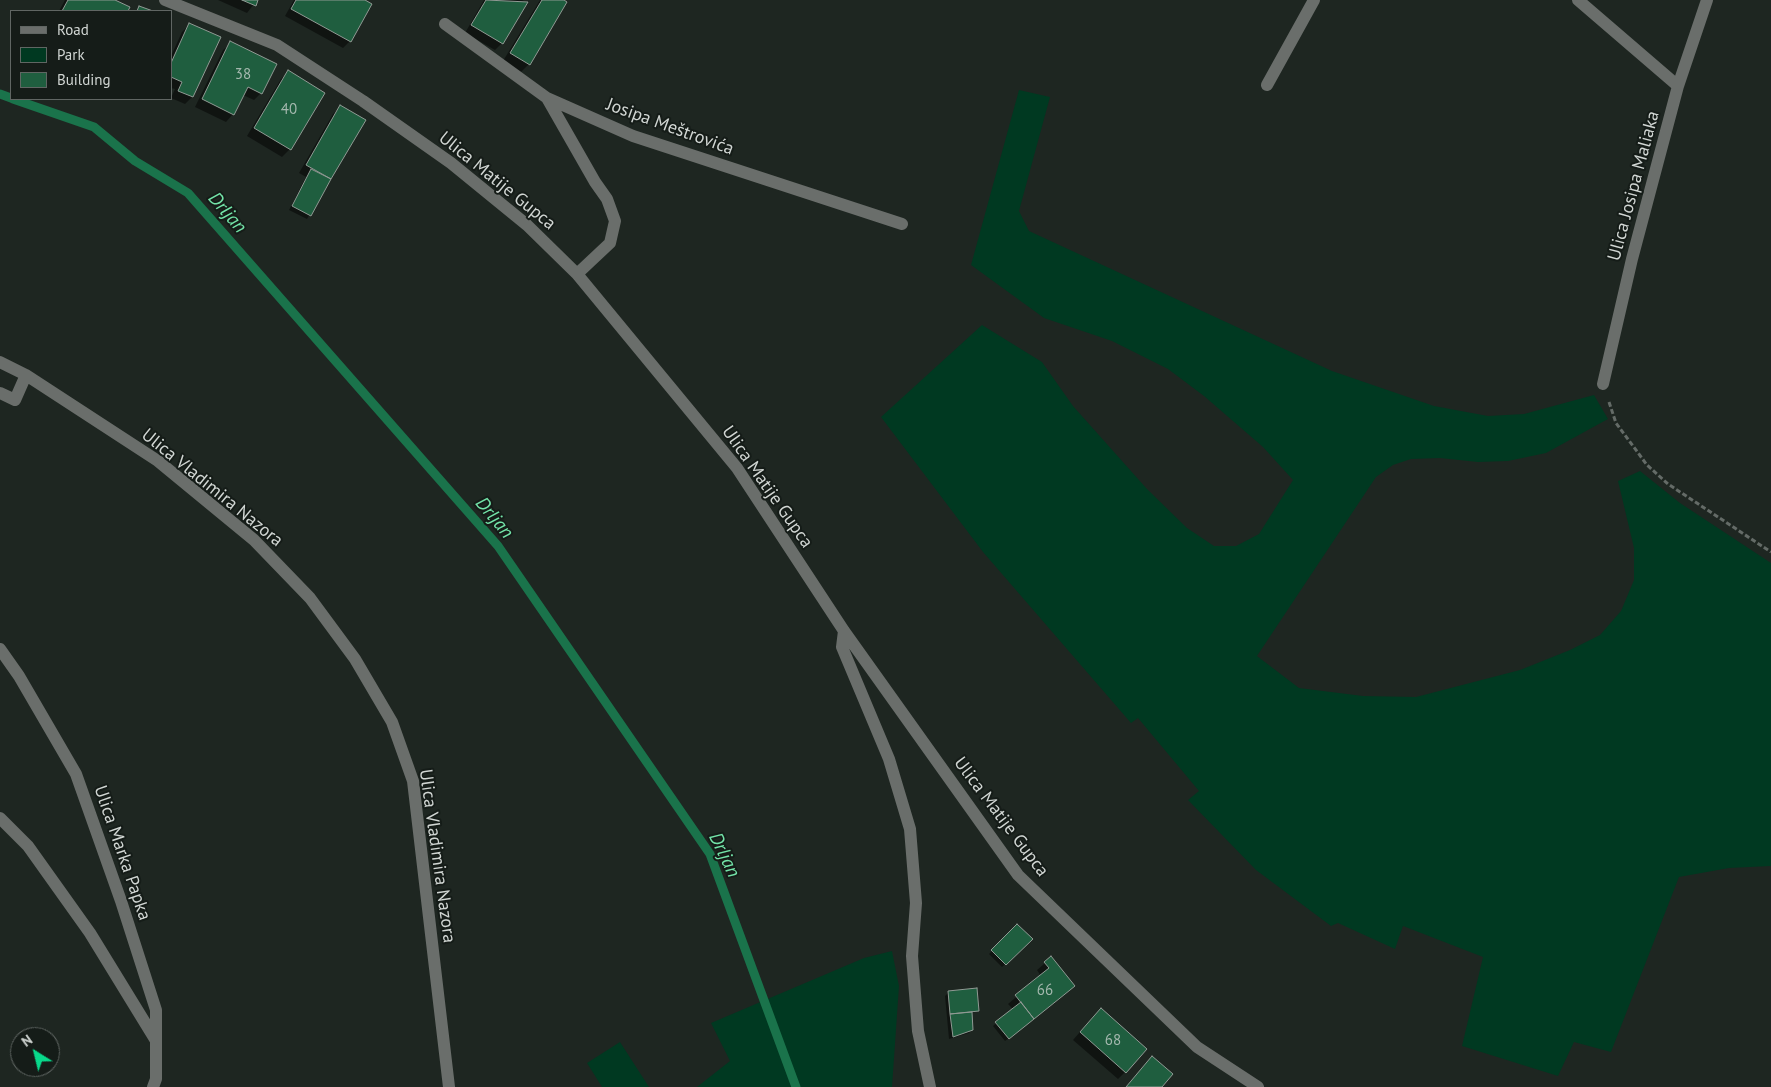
<!DOCTYPE html>
<html>
<head>
<meta charset="utf-8">
<style>
  body { margin:0 }
  #map { position:relative; width:1771px; height:1087px; overflow:hidden; background:#1e2621; font-family:"PT Sans",sans-serif }
  canvas { display:block }
  .legend { position:absolute; left:10px; top:10px; width:162px; height:90px; box-sizing:border-box; background:#151c18; border:1px solid #606663; margin:0; padding:6px 9px; list-style:none; font-size:15px; color:#d1d6d3 }
  .legend li { display:flex; align-items:center; gap:10px; height:25px }
  .legend b { width:25px; border:1px solid #606663 }
  .north { position:absolute; left:10px; top:1027px; width:50px; height:50px; box-sizing:border-box; background:#151c18; border:1px solid #606663; border-radius:50%; rotate:324deg; font-size:14px; font-weight:700; line-height:20px; text-align:center; color:#d1d6d3 }
  .north::after { content:''; display:block; margin:auto; width:18px; height:22px; background:#08d98b; clip-path:polygon(50% 0,100% 100%,50% 72%,0 100%) }
</style>
</head>
<body>
<div id="map">
<canvas width="1771" height="1087"></canvas>
<ul class="legend">
<li><b style="height:6px;background:#6a6e6b"></b>Road</li>
<li><b style="height:14px;background:#003921"></b>Park</li>
<li><b style="height:14px;background:#1f5e3f"></b>Building</li>
</ul>
<div class="north">N</div>
</div>
<script>
const ctx = document.querySelector('canvas').getContext('2d');
ctx.lineJoin = 'round';
function paint(path, color) {
  ctx.fillStyle = color;
  ctx.fill(path, 'evenodd');
}
function shape(rows) {
  const path = new Path2D();
  for (const r of rows) {
    path.moveTo(r[0], r[1]);
    for (let i = 2; i < r.length; i += 2) path.lineTo(r[i], r[i + 1]);
  }
  return path;
}
function trace(path, color, width, dash) {
  ctx.strokeStyle = color;
  ctx.lineWidth = width;
  ctx.lineCap = dash ? 'butt' : 'round';
  ctx.setLineDash(dash || []);
  ctx.stroke(path);
}
function drawText(font, color, halo, rows, align = 'center') {
  ctx.font = font + ' "PT Sans",sans-serif';
  ctx.lineWidth = 4;
  ctx.setLineDash([]);
  ctx.textBaseline = 'middle';
  ctx.strokeStyle = halo;
  ctx.fillStyle = color;
  for (const [text, x, y, turn = 0] of rows) {
    ctx.save();
    ctx.translate(x, y);
    ctx.rotate((+turn || 0) * Math.PI / 180);
    ctx.textAlign = isNaN(turn) ? turn : align;
    if (halo) ctx.strokeText(text, 0, 0);
    ctx.fillText(text, 0, 0);
    ctx.restore();
  }
}
paint(shape([
  [1019,90,1050,97,1019,211,1029,231,1332,371,1434,406,1488,416,1524,414,1594,395,1608,419,1546,453,1508,461,1478,462,1440,458,1411,459,1393,465,1376,477,1257,656,1299,688,1363,696,1416,697,1520,670,1570,650,1600,635,1621,611,1634,580,1634,548,1618,481,1640,471,1680,503,1771,563,1771,866,1729,868,1679,877,1611,1052,1574,1042,1558,1076,1462,1046,1483,957,1403,926,1395,949,1338,923,1331,926,1256,870,1188,800,1199,791,1138,718,1131,723,983,552,881,417,982,325,1042,362,1073,406,1147,489,1187,528,1214,546,1236,546,1259,534,1293,480,1263,447,1204,396,1168,369,1112,341,1044,318,971,265],
  [892,951,899,986,892,1087,697,1087,730,1061,711,1023,864,958],
  [620,1042,649,1087,602,1087,587,1063]
]), '#003921');
paint(shape([
  [65,0,112,0,128,8,127,11,59,11],
  [218,0,257,0,247,13],
  [294,0,362,0,350,41,343,48,285,16],
  [484,0,522,0,526,2,502,43,495,50,465,33],
  [540,0,561,0,529,64,521,72,503,61],
  [189,25,219,38,192,97,185,104,171,98,175,89,171,88,171,56,182,32],
  [231,43,261,93,254,100,243,95,233,114,226,122,195,107,223,50],
  [288,72,290,149,282,157,247,136,281,79],
  [340,107,364,120,307,219,289,210,306,177,299,173,333,114],
  [1017,926,1031,939,1002,967,989,954],
  [1051,958,1066,993,1005,1041,993,1026,1013,1009,1008,1004,1041,976,1037,970],
  [949,992,978,1010,971,1014,972,1030,969,1033,949,1039,945,996],
  [1093,1017,1125,1072,1118,1079,1073,1040]
]), '#0007');
trace(shape([
  [0,94,11,98],
  [13,99,94,127,135,161,188,193,498,546,710,854,796,1087]
]), '#1a734b', 9);
const building = shape([
  [68,0,115,0,130,7,128,11,62,11,68,0],
  [242,0,258,0,256,6,242,0],
  [296,0,365,0,372,4,351,42,291,9,296,0],
  [486,0,528,2,503,44,471,25,486,0],
  [542,0,564,0,567,2,530,65,510,53,542,0],
  [139,6,153,11,137,11,139,6],
  [189,23,221,37,193,97,178,91,182,82,171,77,171,63,189,23],
  [230,41,277,64,262,94,248,87,234,115,202,99,230,41],
  [288,70,325,93,291,150,254,128,288,70],
  [340,105,366,120,331,179,306,165,340,105],
  [311,169,331,179,311,216,292,206,311,169],
  [1017,924,1033,939,1006,965,991,950,1017,924],
  [1051,956,1075,986,1034,1019,1015,995,1049,968,1044,962,1051,956],
  [977,988,979,1011,950,1014,948,991,977,988],
  [1021,1002,1034,1019,1009,1039,995,1022,1021,1002],
  [1101,1008,1147,1049,1126,1073,1080,1032,1101,1008],
  [972,1012,973,1030,953,1037,950,1014,972,1012],
  [1152,1056,1173,1074,1162,1087,1126,1087,1152,1056]
]);
paint(building, '#1f5e3f');
trace(building, '#909a94', 1);
trace(shape([
  [1609,402,1616,423,1647,465,1668,484,1771,552]
]), '#646b67', 3, [5, 2.5]);
trace(shape([
  [165,0,277,45,363,101,451,163,527,225,577,274,737,468,844,631,1018,875,1197,1047,1258,1087],
  [1578,0,1678,86],
  [445,24,547,98,633,136,902,224],
  [1267,85,1314,0],
  [547,98,595,182,607,199,615,221,610,243,577,274],
  [0,362,26,375,158,461,254,540,310,598,355,659,392,722,413,781,449,1087],
  [1603,384,1632,259,1678,86,1707,0],
  [0,393,15,400,26,375],
  [844,631,842,647,889,759,910,829,916,903,912,956,918,1031,930,1087],
  [0,649,19,676,76,774,121,901,156,1010,156,1079,153,1087],
  [0,818,28,846,90,933,155,1039]
]), '#6a6e6b', 12);
drawText('15px', '#a4b8ae', null, [
  ["38",243,75],
  ["40",289,110],
  ["66",1045,991],
  ["68",1113,1041]
]);
drawText('18px', '#d1d6d3', '#151c18', [
  ["Josipa Meštrovića",670,127,20],
  ["Ulica Matije Gupca",497,181,39],
  ["Ulica Josipa Maliaka",1634,186,-75],
  ["Ulica Matije Gupca",767,487,55],
  ["Ulica Vladimira Nazora",212,488,39],
  ["Ulica Matije Gupca",1001,817,53],
  ["Ulica Marka Papka",122,853,71],
  ["Ulica Vladimira Nazora",437,856,82]
]);
drawText('italic 19px', '#73e3a8', '#151c18', [
  ["Drljan",227,213,49],
  ["Drljan",494,518,50],
  ["Drljan",724,855,64]
]);
</script>
</body>
</html>
